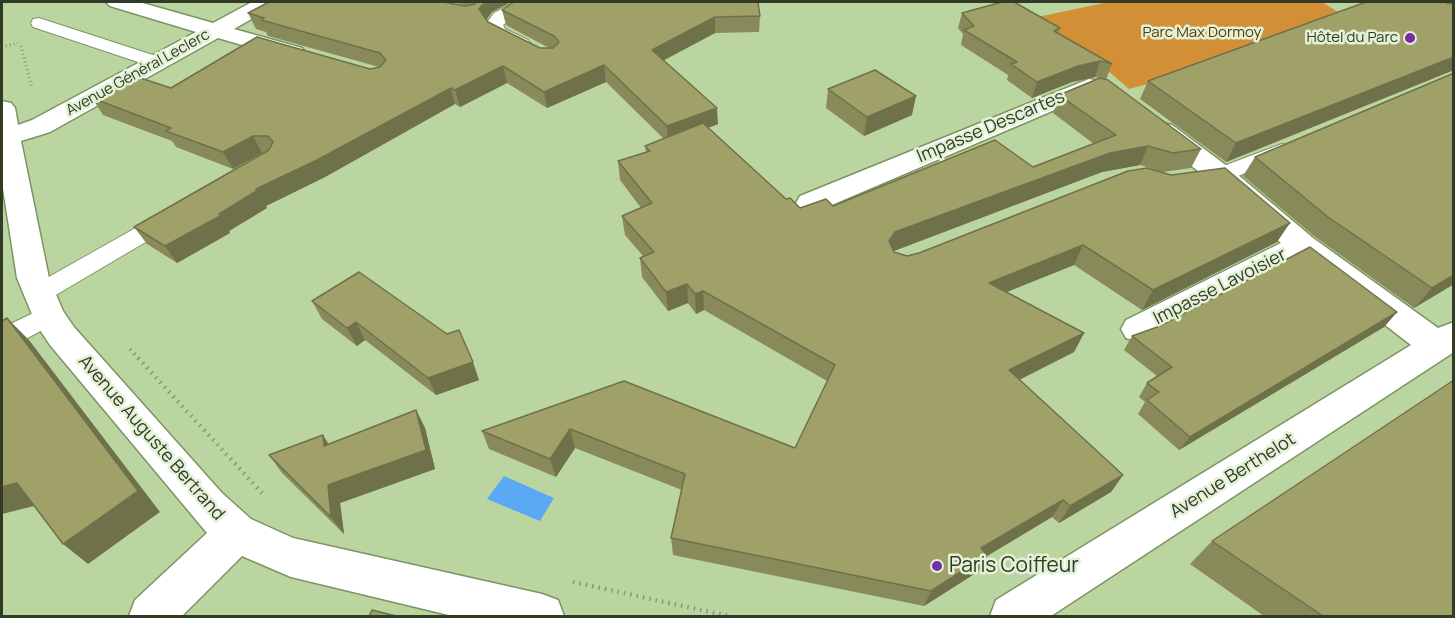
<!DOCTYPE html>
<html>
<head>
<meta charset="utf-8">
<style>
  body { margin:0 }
  #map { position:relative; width:1455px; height:618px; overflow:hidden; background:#bbd5a1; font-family:Manrope,sans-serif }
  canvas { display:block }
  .frame { position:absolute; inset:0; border:3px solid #303a25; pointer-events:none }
</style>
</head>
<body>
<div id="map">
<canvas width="1455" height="618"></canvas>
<div class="frame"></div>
</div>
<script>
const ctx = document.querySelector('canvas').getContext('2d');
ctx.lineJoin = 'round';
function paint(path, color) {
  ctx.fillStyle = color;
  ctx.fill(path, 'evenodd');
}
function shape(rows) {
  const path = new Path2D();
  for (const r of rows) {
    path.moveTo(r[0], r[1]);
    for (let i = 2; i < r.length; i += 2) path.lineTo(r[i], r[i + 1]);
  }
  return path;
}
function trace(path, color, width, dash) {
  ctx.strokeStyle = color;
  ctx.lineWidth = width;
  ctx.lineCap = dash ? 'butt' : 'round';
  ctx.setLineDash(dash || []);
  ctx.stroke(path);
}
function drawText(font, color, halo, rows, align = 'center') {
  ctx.font = font + ' Manrope,sans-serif';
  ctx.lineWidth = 5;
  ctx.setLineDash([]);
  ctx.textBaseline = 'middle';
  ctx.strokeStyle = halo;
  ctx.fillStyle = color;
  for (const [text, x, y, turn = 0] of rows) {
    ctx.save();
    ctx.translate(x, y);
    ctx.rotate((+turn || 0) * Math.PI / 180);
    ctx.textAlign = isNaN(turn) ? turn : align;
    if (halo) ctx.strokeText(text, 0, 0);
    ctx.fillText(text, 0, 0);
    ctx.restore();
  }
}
paint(shape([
  [1109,2,1322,2,1338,12,1198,71,1129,89,1083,49,1028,19]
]), '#d38f35');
paint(shape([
  [504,476,554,498,540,521,487,499]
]), '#5ba9f4');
const lane = shape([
  [515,2,534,2,503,25,505,29,528,40,531,44,528,48,522,49,493,37,485,25,494,13,515,2],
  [39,18,162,58,165,62,162,66,150,66,33,27,31,23,33,19,39,18],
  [1282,144,1289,146,1292,150,1289,154,1229,180,1221,182,1213,180,1210,175,1213,170,1282,144],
  [170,211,178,213,181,218,178,223,49,299,40,302,31,299,27,293,31,287,162,213,170,211],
  [48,306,57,308,61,315,57,322,11,347,2,350,2,328,48,306]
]);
const street = shape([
  [106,2,139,2,213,23,252,2,277,2,274,6,234,29,302,48,306,53,302,58,294,60,218,38,50,132,21,141,49,278,63,311,74,327,222,493,251,519,293,538,542,594,558,600,564,616,453,616,291,577,242,556,182,616,129,616,135,600,207,533,50,345,36,324,17,278,2,182,2,101,11,103,15,108,18,125,32,120,196,32,110,6,106,2],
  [1089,79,1110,83,1113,88,1110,93,1101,95,1092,94,820,210,810,212,800,210,796,203,800,196,1089,79],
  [1163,123,1172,125,1231,169,1313,238,1438,328,1454,322,1454,352,1051,616,990,616,996,600,1411,345,1300,259,1150,338,1138,342,1126,338,1121,329,1126,320,1281,243,1211,181,1154,137,1150,131,1154,125,1163,123]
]);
trace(lane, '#7c9463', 2);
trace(street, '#7c9463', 3);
trace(shape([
  [21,46,32,88],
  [2,47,18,43]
]), '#859971', 3, [1, 3]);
trace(shape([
  [130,349,139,359]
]), '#859971', 4, [1.5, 4.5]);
trace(shape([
  [138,358,262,493],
  [573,582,729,616]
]), '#859971', 4.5, [1.5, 5]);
paint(lane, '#fff');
paint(street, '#fff');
paint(shape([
  [265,2,443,2,465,6,469,6,451,2,511,2,492,12,486,20,488,22,540,48,549,48,506,25,502,10,760,16,759,32,715,33,664,60,718,124,708,128,786,199,800,208,833,206,1033,167,1094,144,1053,113,1059,95,1099,78,1095,77,1072,82,1032,98,1007,80,1008,75,961,45,963,34,958,28,962,13,1060,28,1058,33,1112,64,1106,80,1201,149,1191,168,1163,172,1140,165,1102,172,894,251,894,252,907,256,919,253,1128,171,1277,242,1142,310,1074,265,1006,292,1084,333,1074,352,1019,380,1123,475,1111,492,1059,523,1052,517,987,556,979,571,924,606,673,555,671,538,682,490,575,448,556,477,489,449,482,431,624,381,795,448,827,381,704,310,696,314,688,303,668,311,642,277,640,258,643,256,625,235,622,216,641,208,620,180,618,161,646,152,645,146,664,139,606,82,547,108,507,83,460,107,455,104,325,177,266,206,267,208,229,231,230,233,177,263,147,244,134,227,264,153,262,153,233,169,176,147,172,141,103,115,92,98,171,88,370,69,379,67,268,36,266,32,256,29,248,13,266,3],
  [1454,5,1454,70,1226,162,1140,99,1148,81],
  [1454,73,1454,284,1414,308,1314,236,1243,176,1255,157],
  [828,89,912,115,864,136,826,108],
  [312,301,479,380,436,395,365,340,357,346,322,319],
  [1397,312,1384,327,1179,450,1138,414,1145,402,1139,397,1147,383,1157,376,1124,350,1132,336],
  [416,410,425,428,435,469,340,503,344,534,282,473,269,455,329,444],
  [1212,541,1454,616,1264,616,1190,564]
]), '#898a5a');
paint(shape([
  [485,2,511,2,492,12,483,25,479,9],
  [715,17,715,33,653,66,652,50],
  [1454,57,1454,70,1226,162,1236,143],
  [1100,61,1095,77,1072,82,1032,98,1037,82,1078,66],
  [604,65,606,82,547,108,544,92],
  [503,66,507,83,460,107,455,90],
  [451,88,455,104,325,177,266,206,267,208,229,231,230,233,177,263,165,246,219,214,256,189],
  [916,96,912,115,864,136,867,117],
  [717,108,718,124,668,143,667,126],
  [253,136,262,153,233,169,223,152],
  [1148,146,1140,165,1102,172,891,252,889,241,895,232,1110,153],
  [1290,223,1277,242,1142,310,1153,290],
  [1083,245,1074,265,982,302,989,283],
  [1454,275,1454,284,1414,308,1432,288],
  [687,284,688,303,668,311,666,292],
  [703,291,704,310,696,314,695,294],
  [1397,312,1384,327,1179,450,1190,437],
  [7,318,29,340,160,512,88,564,63,544],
  [356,322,365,340,357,346,347,328],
  [1084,333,1074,352,1001,389,1009,370],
  [473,362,479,380,436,395,428,378],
  [416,410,425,428,435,469,340,503,344,534,331,517,328,485],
  [570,429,575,448,556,477,550,459],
  [323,435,335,454,324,446],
  [1123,475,1111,492,1059,523,1070,506],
  [17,483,42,504,2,514,2,487],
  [1063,500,1052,517,987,556,979,571,924,606,931,591,981,548]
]), '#6f714a');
const building = shape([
  [269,2,443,2,465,6,475,4,476,2,485,2,479,9,488,22,540,48,553,48,559,42,554,36,502,10,514,2,758,2,760,16,715,17,652,50,717,108,667,126,604,65,544,92,503,66,455,90,451,88,317,160,256,189,258,190,219,214,220,216,165,246,134,227,269,150,273,142,268,136,253,136,223,152,166,131,171,128,92,98,134,76,171,88,257,37,370,69,380,67,386,60,380,53,261,20,264,18,248,13,269,2],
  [1002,2,1014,2,1060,28,1054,31,1112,64,1100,61,1078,66,1037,82,1011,64,1017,62,964,30,974,26,962,13,1002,2],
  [1366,2,1444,2,1454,5,1454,57,1236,143,1148,81,1366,2],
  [875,70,916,96,867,117,828,89,875,70],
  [1454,73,1454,275,1432,288,1328,217,1255,157,1454,73],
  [1100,78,1108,80,1201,149,1173,153,1148,146,1110,153,895,232,889,241,894,252,907,256,919,253,1128,171,1147,168,1171,175,1225,168,1290,223,1153,290,1083,245,989,283,1084,333,1009,370,1123,475,1070,506,1063,500,981,548,987,555,931,591,671,538,685,474,570,429,550,459,482,431,624,381,795,448,835,365,703,291,695,294,687,284,666,292,640,258,654,252,622,216,652,203,618,161,650,151,645,146,703,123,786,199,790,198,800,208,826,199,833,206,995,140,1033,167,1116,135,1059,95,1100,78],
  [1310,247,1397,312,1190,437,1147,400,1159,392,1147,383,1172,367,1132,336,1160,326,1310,247],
  [359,272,447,334,459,330,473,362,428,378,356,322,347,328,312,301,359,272],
  [7,318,138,491,63,544,17,483,2,487,2,321,7,318],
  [1454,380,1454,616,1323,616,1212,541,1454,380],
  [416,410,426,450,328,485,331,517,269,455,323,435,324,446,416,410],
  [372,610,396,616,369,616,372,610]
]);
paint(building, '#9fa169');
trace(building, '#6f714a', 1.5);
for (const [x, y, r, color] of [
  [1410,38,6,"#7730a3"],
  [937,566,6,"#7730a3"]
]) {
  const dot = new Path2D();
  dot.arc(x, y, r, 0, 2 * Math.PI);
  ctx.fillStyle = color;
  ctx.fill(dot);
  trace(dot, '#e3f1d7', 2);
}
drawText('15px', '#5c3804', '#e3f1d7', [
  ["Parc Max Dormoy",1202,33]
]);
drawText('15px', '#303a25', '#e3f1d7', [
  ["Hôtel du Parc",1398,38]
], 'right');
drawText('15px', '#303a25', '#e3f1d7', [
  ["Avenue Général Leclerc",138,73,-29]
]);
drawText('18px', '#303a25', '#e3f1d7', [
  ["Impasse Descartes",991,127,-23],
  ["Impasse Lavoisier",1220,287,-27],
  ["Avenue Auguste Bertrand",151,438,49],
  ["Avenue Berthelot",1233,476,-32]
]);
drawText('21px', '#303a25', '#e3f1d7', [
  ["Paris Coiffeur",949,566]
], 'left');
</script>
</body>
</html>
